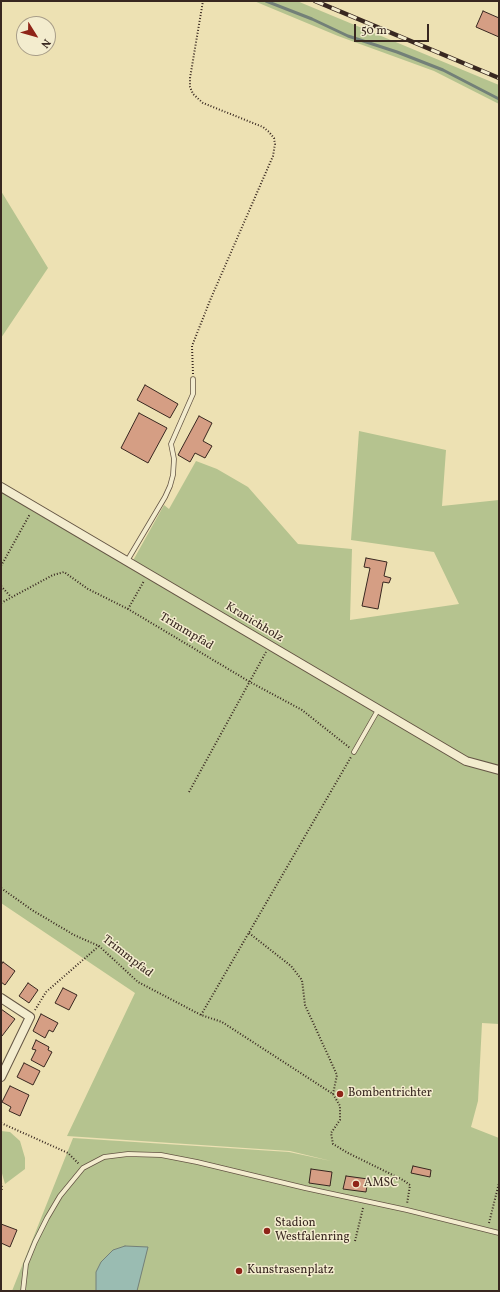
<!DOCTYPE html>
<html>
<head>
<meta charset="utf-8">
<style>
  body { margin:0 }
  #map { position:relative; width:500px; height:1292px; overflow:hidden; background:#ede1b3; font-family:Vollkorn,serif }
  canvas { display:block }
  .frame { position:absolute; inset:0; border:2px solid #382720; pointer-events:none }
  .north { position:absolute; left:16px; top:16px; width:40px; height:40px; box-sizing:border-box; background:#f3ecce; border:1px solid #a89d88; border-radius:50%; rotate:127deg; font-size:11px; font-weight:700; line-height:16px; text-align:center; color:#382720 }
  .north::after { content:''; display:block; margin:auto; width:14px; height:18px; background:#8f2418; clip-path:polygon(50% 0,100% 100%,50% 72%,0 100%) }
  .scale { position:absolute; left:354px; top:24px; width:75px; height:18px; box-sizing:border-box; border:2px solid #382720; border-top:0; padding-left:5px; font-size:12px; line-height:14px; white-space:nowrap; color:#382720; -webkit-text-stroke:3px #f3ecce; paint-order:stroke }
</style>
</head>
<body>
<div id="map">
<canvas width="500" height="1292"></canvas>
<div class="frame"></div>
<div class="north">N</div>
<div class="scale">50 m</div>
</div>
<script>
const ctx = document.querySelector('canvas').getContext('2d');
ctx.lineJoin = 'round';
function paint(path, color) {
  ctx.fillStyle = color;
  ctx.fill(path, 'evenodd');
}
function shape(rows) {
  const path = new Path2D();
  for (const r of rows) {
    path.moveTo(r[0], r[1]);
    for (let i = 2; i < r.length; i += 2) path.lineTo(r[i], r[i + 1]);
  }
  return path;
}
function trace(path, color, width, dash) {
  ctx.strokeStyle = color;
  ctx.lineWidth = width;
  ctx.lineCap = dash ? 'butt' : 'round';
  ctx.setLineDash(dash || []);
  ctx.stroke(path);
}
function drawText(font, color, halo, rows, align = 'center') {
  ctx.font = font + ' Vollkorn,serif';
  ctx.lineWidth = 3;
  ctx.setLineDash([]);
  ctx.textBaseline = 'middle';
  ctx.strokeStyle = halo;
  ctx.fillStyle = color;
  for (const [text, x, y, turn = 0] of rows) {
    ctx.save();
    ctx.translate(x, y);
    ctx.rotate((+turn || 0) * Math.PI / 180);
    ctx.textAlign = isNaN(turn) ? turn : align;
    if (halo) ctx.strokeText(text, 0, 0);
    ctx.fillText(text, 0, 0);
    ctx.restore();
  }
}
paint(shape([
  [254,1,297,1,499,85,499,104,434,71,338,36],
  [1,191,48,268,1,338],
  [359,431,446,450,442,506,499,500,499,1024,482,1023,478,1101,471,1127,499,1138,499,1291,12,1291,73,1138,289,1152,331,1161,290,1151,67,1136,135,993,1,903,1,490,34,512,130,566,164,505,169,509,196,461,217,469,248,487,298,544,352,549,350,620,459,604,434,552,351,540],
  [1,1131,10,1132,20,1141,25,1158,25,1169,5,1184,1,1170]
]), '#b5c38f');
const water = shape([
  [125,1246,148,1247,137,1291,96,1291,96,1272,101,1262,113,1250,125,1246]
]);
paint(water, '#9abcb2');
trace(water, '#738078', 1);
trace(shape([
  [266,1,312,19,348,36,397,52,443,70,499,99]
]), '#738078', 3);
const building = shape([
  [483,11,499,18,499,37,476,27,483,11],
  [145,385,178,404,170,418,137,400,145,385],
  [139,413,167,428,148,463,121,448,139,413],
  [199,416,212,423,203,441,212,446,205,458,195,453,190,462,178,455,199,416],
  [366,558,387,562,384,576,391,578,389,583,383,582,378,609,362,606,370,568,364,567,366,558],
  [3,962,15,971,5,985,1,982,1,965,3,962],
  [28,983,38,990,29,1003,19,996,28,983],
  [63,988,77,995,69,1010,55,1003,63,988],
  [1,1009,15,1019,2,1036,1,1035,1,1009],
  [41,1014,58,1023,53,1032,49,1030,45,1038,33,1031,41,1014],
  [36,1040,49,1047,48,1050,52,1052,44,1067,31,1060,36,1050,32,1049,36,1040],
  [24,1063,40,1071,33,1085,17,1077,24,1063],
  [10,1086,29,1095,20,1116,9,1111,11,1107,2,1102,10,1086],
  [413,1166,431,1170,430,1177,411,1173,413,1166],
  [311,1169,332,1172,330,1186,309,1183,311,1169],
  [346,1176,368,1179,366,1192,343,1189,346,1176],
  [1,1224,17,1230,10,1247,1,1243,1,1224]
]);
paint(building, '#d59e84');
trace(building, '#382720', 1);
const service = shape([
  [127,561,165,497,170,486,173,475,174,459,171,444,193,394,193,379],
  [354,752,378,710],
  [23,1291,26,1264,35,1242,47,1218,60,1196,83,1168,104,1157,128,1154,161,1155,197,1162,305,1188,407,1210,499,1233]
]);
const minor = shape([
  [1,487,466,761,499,770],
  [1,998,30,1017,1,1077]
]);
trace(service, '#655645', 5.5);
trace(minor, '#655645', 10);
trace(shape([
  [193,374,192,346,211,298,273,156,275,144,274,138,269,132,263,127,203,103,193,94,190,87,190,78,203,1],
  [1,566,30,514],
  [1,586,11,597],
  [1,603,53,575,64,572,88,589,128,609,250,682,302,710,350,748],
  [128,609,144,581],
  [189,792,266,652],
  [1,888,32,910,74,935,99,946,138,982,201,1015,222,1022,333,1094,340,1106,340,1120,331,1133,333,1144,348,1153,403,1180,410,1185,407,1204],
  [249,933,291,966,302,980,305,1005,337,1075,333,1094],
  [35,1010,46,992,99,946],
  [201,1015,351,757],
  [1,1123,68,1153,79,1164],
  [1,1183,2,1188,1,1192],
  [489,1223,499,1183],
  [355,1241,363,1208]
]), '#382720', 2, [1, 2]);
trace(service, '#f3ecce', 4);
trace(minor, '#f3ecce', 8);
const rail = shape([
  [315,1,499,78]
]);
trace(rail, '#382720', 4.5);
trace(rail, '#f3ecce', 3, [9]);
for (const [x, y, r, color] of [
  [340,1094,4,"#8f2418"],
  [356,1184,4,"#8f2418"],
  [267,1231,4,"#8f2418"],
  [239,1271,4,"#8f2418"]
]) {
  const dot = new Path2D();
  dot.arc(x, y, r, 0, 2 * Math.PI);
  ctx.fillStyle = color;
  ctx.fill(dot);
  trace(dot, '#f3ecce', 1.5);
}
drawText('12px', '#382720', '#f3ecce', [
  ["Kranichholz",254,623,31],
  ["Trimmpfad",186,632,31],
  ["Trimmpfad",127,957,38]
]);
drawText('12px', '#382720', '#f3ecce', [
  ["Bombentrichter",348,1094],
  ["AMSC",364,1184],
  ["Stadion",275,1224],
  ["Westfalenring",275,1238],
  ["Kunstrasenplatz",247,1271]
], 'left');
</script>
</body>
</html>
